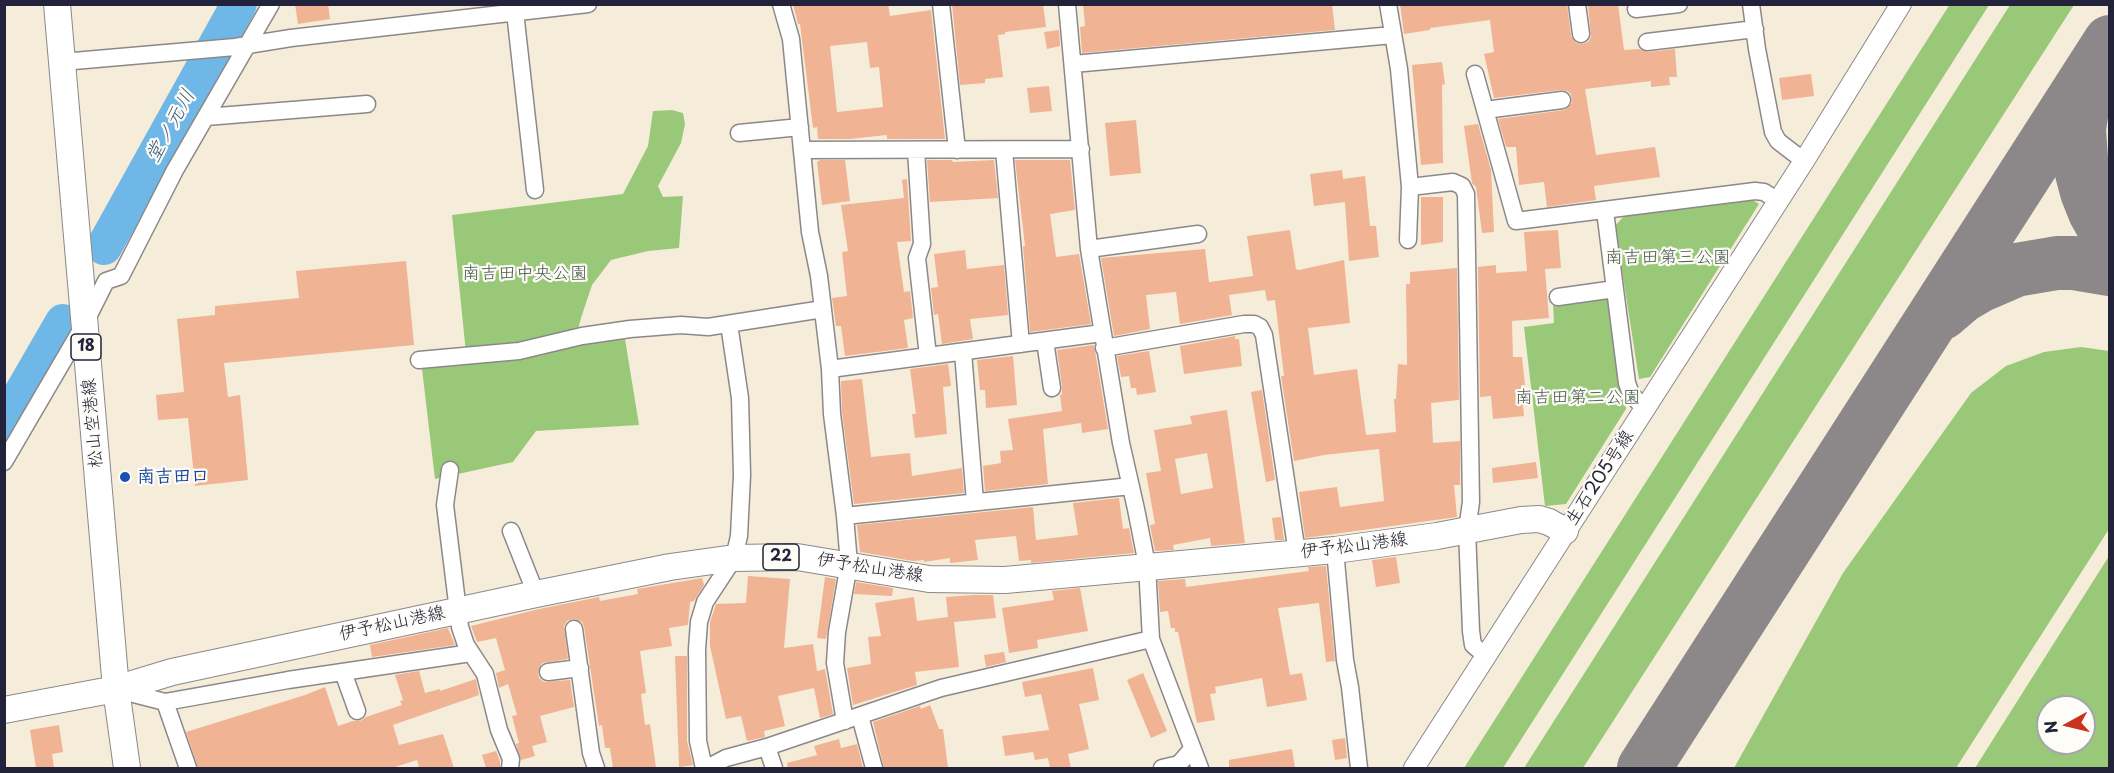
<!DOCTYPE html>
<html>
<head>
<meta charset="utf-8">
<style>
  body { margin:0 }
  #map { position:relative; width:2114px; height:773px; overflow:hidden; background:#f5edda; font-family:"Playpen Sans",sans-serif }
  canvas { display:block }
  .frame { position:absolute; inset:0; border:6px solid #22223b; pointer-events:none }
  .north { position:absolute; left:2036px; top:695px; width:60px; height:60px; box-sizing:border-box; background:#fdfcf7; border:2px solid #a5a5ac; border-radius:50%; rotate:262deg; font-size:16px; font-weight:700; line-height:24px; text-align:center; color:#22223b }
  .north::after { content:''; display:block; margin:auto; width:21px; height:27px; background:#c8321e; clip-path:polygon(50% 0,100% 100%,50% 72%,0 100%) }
</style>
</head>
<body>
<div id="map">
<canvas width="2114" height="773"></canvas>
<div class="frame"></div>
<div class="north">N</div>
</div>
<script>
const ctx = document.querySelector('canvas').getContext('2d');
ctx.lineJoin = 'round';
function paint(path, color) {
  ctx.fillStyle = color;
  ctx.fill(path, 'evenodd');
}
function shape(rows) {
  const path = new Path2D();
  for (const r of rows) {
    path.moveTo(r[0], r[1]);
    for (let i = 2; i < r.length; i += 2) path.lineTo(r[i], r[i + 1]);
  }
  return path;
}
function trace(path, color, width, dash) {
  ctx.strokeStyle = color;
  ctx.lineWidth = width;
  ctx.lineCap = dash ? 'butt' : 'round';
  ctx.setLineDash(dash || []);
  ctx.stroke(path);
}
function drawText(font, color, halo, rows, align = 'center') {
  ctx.font = font + ' "Playpen Sans","Klee One",sans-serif';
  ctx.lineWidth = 4.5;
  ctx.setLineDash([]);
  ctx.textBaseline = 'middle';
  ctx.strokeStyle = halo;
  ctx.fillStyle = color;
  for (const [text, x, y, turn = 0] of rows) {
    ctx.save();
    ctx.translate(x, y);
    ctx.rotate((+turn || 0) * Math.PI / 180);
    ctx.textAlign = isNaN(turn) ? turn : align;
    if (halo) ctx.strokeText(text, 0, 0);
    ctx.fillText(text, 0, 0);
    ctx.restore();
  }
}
paint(shape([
  [1950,4,1989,5,1503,768,1464,768],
  [2010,5,2074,5,1583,768,1524,768],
  [672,110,683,113,685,124,681,143,658,186,663,197,683,196,679,248,648,251,611,260,592,285,581,318,574,344,625,339,639,425,536,431,513,462,435,479,422,369,467,363,452,215,623,194,648,146,653,111],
  [1750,198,1759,204,1650,377,1639,379,1615,226,1624,216],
  [1611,296,1626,409,1566,504,1545,506,1524,327,1554,323,1553,304],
  [2081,347,2109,351,2109,529,1956,768,1734,768,1843,573,1971,393,2006,366,2044,352],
  [2109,556,2109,768,1975,768],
  [2048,707,2084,707,2084,743,2048,743]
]), '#99c978');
trace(shape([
  [104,247,239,4],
  [4,424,63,322]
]), '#6eb7e6', 36);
trace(shape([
  [2088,84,2082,109,2079,129,2082,173,2087,192,2095,212,2110,239],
  [1942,313,1962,296,1979,286,2016,270,2057,263,2074,263,2110,269],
  [1644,768,2110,42]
]), '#8c888a', 54);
paint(shape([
  [295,4,328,4,330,19,298,24],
  [793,4,888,4,890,16,931,10,945,139,887,139,887,135,850,139,818,139,817,127,813,128,800,24,798,24],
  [867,42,870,68,879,67,883,107,837,112,830,46],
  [952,4,1043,4,1046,27,1005,32,1005,34,998,35,1003,77,985,79,985,83,960,85],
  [1083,4,1332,4,1335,30,1082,53,1080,27,1085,26],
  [1400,4,1531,4,1531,6,1567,4,1571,36,1576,43,1582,44,1588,42,1591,37,1588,4,1618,4,1624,50,1639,49,1648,52,1675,49,1677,77,1669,77,1670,85,1651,87,1651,81,1585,89,1596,155,1655,147,1660,177,1594,186,1596,200,1547,207,1544,182,1519,185,1516,147,1506,147,1498,119,1564,110,1572,103,1571,94,1567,91,1561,90,1494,98,1484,54,1494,52,1490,20,1430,28,1430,30,1404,34],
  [1059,30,1060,46,1047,49,1044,32],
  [1442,62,1445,84,1442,85,1443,163,1421,165,1412,65],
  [1811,74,1814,96,1782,100,1779,78],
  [1049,86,1052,111,1030,113,1027,88],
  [1136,120,1141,173,1110,176,1105,123],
  [1478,124,1491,170,1494,232,1482,233,1476,187,1472,183,1464,126],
  [820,160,845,160,850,201,822,205,817,162],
  [927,160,952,160,953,162,994,160,998,198,930,202],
  [1015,160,1070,160,1075,210,1050,214,1056,257,1079,254,1091,324,1030,332,1023,246,1025,246],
  [1342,170,1343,179,1365,176,1370,226,1376,226,1379,257,1349,261,1345,202,1314,206,1310,174],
  [907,179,911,241,897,242,904,292,910,291,913,318,904,320,908,348,845,356,841,326,836,326,832,298,847,296,842,252,848,251,841,205,904,198,902,180],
  [1421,197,1443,197,1443,242,1421,245],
  [1290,230,1296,269,1299,270,1344,260,1350,323,1308,328,1314,375,1357,369,1366,435,1396,432,1394,399,1396,399,1398,364,1407,365,1406,284,1410,284,1410,272,1457,268,1459,400,1431,403,1433,443,1460,441,1460,485,1454,485,1457,517,1305,538,1299,492,1337,487,1340,507,1384,501,1379,449,1324,455,1294,461,1281,376,1284,376,1275,300,1267,301,1265,290,1229,295,1232,315,1180,324,1176,292,1146,295,1150,329,1114,336,1101,258,1205,249,1209,282,1253,276,1247,236],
  [1558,230,1561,268,1545,269,1549,318,1512,321,1513,357,1522,357,1525,385,1521,385,1524,416,1493,419,1491,396,1480,397,1478,267,1496,265,1496,273,1527,271,1524,232],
  [965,250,967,269,1004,265,1008,315,970,319,973,339,942,344,938,314,934,315,931,288,938,287,934,254],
  [406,261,414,345,224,363,228,397,240,395,248,480,195,486,188,418,158,420,156,395,184,392,177,319,215,315,215,306,299,298,296,271],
  [1235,336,1235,339,1239,339,1242,366,1184,374,1180,346],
  [1094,345,1108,429,1082,433,1081,423,1043,429,1048,484,985,491,983,466,1001,463,1000,451,1013,450,1008,419,1062,411,1060,395,1062,394,1062,386,1057,350],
  [1149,351,1156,392,1137,395,1136,388,1131,388,1129,376,1121,377,1117,356],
  [1013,356,1017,405,986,408,985,390,980,390,977,360],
  [948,364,951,386,943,387,947,434,915,438,912,414,916,414,910,369],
  [862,379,871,457,910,453,912,476,962,468,964,493,854,504,842,413,841,381],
  [1262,390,1275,480,1266,482,1251,392],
  [1227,410,1245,543,1211,546,1210,538,1173,545,1174,550,1155,551,1150,525,1155,524,1146,473,1161,471,1154,430,1192,424,1190,416],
  [1207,453,1213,488,1181,494,1175,459],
  [1536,462,1538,478,1493,483,1492,468],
  [1119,498,1123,529,1129,528,1134,553,1031,563,1031,560,1019,561,1016,536,975,540,978,560,950,563,950,558,924,562,924,560,913,561,860,552,857,525,1033,507,1036,540,1078,535,1073,503],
  [1281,517,1284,540,1275,540,1272,518],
  [1396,557,1400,583,1376,587,1372,560],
  [1326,566,1335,661,1326,662,1319,603,1278,608,1290,675,1302,673,1307,700,1267,707,1262,678,1215,687,1216,693,1210,694,1215,720,1197,723,1178,632,1175,632,1175,628,1171,628,1168,611,1160,612,1158,581,1185,579,1186,587,1309,571,1308,567],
  [748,576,790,579,784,648,813,644,817,671,825,669,833,714,820,718,814,688,778,696,785,726,764,731,765,737,747,741,741,716,726,719,710,646,710,622,716,604,746,603],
  [825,577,836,579,826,639,817,638],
  [702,578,704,585,694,601,690,602,688,625,669,628,672,646,640,651,646,693,641,694,645,725,650,724,656,768,613,768,610,748,605,748,602,725,599,726,584,627,582,622,573,619,567,621,564,626,568,659,542,663,538,673,539,678,544,682,570,680,574,707,540,716,547,742,532,746,535,756,521,760,516,744,519,743,512,716,517,715,508,684,499,688,496,673,505,670,496,638,477,642,471,626,539,609,599,597,600,601,638,594,637,589],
  [856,582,893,588,892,596,854,594],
  [1080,588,1088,631,1037,640,1038,648,1009,653,1002,608,1054,600,1052,591],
  [973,595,993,595,996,618,954,622,959,667,915,672,917,685,853,705,847,668,871,664,868,637,881,636,875,603,914,597,917,621,948,617,946,597],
  [448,628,455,645,372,657,370,645],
  [1004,652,1006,662,986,667,984,655],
  [675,656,687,656,687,741,693,765,679,767],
  [1093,668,1099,700,1079,704,1089,749,1068,754,1071,768,1050,768,1048,758,1035,760,1033,752,1005,756,1002,736,1049,730,1041,694,1025,697,1022,682],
  [419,671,425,693,440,689,440,691,476,679,479,695,393,725,399,745,443,734,454,768,419,768,417,760,392,768,198,768,186,732,305,695,325,687,338,726,353,721,360,721,366,717,402,705,400,701,403,700,395,675],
  [1143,673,1167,731,1151,738,1127,680],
  [930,705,939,729,943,729,948,768,884,768,873,722,920,706,921,709],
  [59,725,63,752,52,754,54,768,36,768,30,730],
  [1345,738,1347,758,1335,760,1332,740],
  [839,739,841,748,857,744,863,768,788,768,787,763,817,755,814,746],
  [1292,749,1295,768,1229,768,1229,760],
  [496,751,500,761,500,767,486,768,482,755]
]), '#f0b393');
const minor = shape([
  [781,4,791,39,810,232,819,276,830,369,832,414,845,516,849,564,837,632,835,663,845,721],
  [941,4,957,150],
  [1067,4,1089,249,1121,443,1136,509,1147,565,1151,639,1200,768],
  [1388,4,1399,69,1410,187,1408,240],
  [1577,4,1581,34],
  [1751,4,1757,49,1773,132,1778,141,1804,161],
  [1636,9,1679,4],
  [515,12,535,190],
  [1647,42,1755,29],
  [62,62,235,47,291,38,588,4],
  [1073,64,1393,35],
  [1475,74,1516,221,1755,191,1764,192,1778,201],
  [1485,110,1562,100],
  [206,117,367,104],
  [739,133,800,127],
  [803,150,1081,149],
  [916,150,922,244,917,258,928,356],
  [1004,150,1021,344],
  [1410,187,1453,182,1462,186,1466,194,1471,502,1467,530,1471,631,1473,645,1486,656],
  [1605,211,1627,383,1631,394,1644,408],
  [1089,249,1198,234],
  [1558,297,1615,289],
  [1045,341,1052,388],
  [1104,348,1244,324,1254,324,1260,327,1264,335,1297,553],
  [963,352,975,502],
  [419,360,519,351,582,336,630,329,681,325,708,327,823,309],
  [830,369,1102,333],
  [4,462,84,325,106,281,121,276,175,170,271,4],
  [450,470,445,505,460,627,466,645,485,674,499,730,511,759,510,768],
  [845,516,1131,486],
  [511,531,536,594],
  [1335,550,1345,660,1350,687,1359,768],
  [574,629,591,753,596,768],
  [343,672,357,711],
  [548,672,580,668],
  [118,690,165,702,188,768],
  [165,702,288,680,471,653],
  [860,716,874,768],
  [767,747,774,768],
  [704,768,698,741,697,649,699,622,705,602,734,558,739,536,742,475,740,398,729,324],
  [707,768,726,758,767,747,941,688,1151,639],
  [1162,768,1179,764,1192,749]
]);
const tertiary = shape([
  [1414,768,1804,161,1901,4]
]);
const primary = shape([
  [57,4,116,689,127,768],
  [4,710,116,689,172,672,536,594,670,567,734,558,797,557,929,579,1005,580,1335,550,1437,536,1521,520,1539,519,1549,522,1565,531]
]);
trace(minor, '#8c888a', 19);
trace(tertiary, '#8c888a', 22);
trace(primary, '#8c888a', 28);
trace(minor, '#fff', 16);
trace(tertiary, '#fff', 20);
trace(primary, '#fff', 26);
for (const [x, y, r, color] of [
  [125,477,6,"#1a4fb4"]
]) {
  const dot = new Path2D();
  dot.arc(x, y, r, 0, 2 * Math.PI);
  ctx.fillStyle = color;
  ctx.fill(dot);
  trace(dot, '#fdfcf7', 2);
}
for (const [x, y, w] of [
  [86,347,30],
  [781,557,36]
]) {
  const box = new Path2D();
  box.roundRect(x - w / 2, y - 13, w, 26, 4.5);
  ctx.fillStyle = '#fdfcf7';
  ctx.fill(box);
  trace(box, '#22223b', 1.5);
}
drawText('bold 16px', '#22223b', null, [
  ["18",86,347],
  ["22",781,557]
]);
drawText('18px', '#4c5c50', '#fdfcf7', [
  ["南吉田第三公園",1668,258],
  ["南吉田中央公園",525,274],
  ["南吉田第二公園",1578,398]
]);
drawText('18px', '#22223b', '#fdfcf7', [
  ["松山空港線",93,423,-95],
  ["生石205号線",1600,478,-57],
  ["伊予松山港線",1354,546,-7],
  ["伊予松山港線",870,568,9],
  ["伊予松山港線",392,624,-12]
]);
drawText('bold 18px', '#164399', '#fdfcf7', [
  ["南吉田口",137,477]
], 'left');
drawText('italic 20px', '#405e7f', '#fdfcf7', [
  ["堂ノ元川",171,126,-61]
]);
</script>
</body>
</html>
